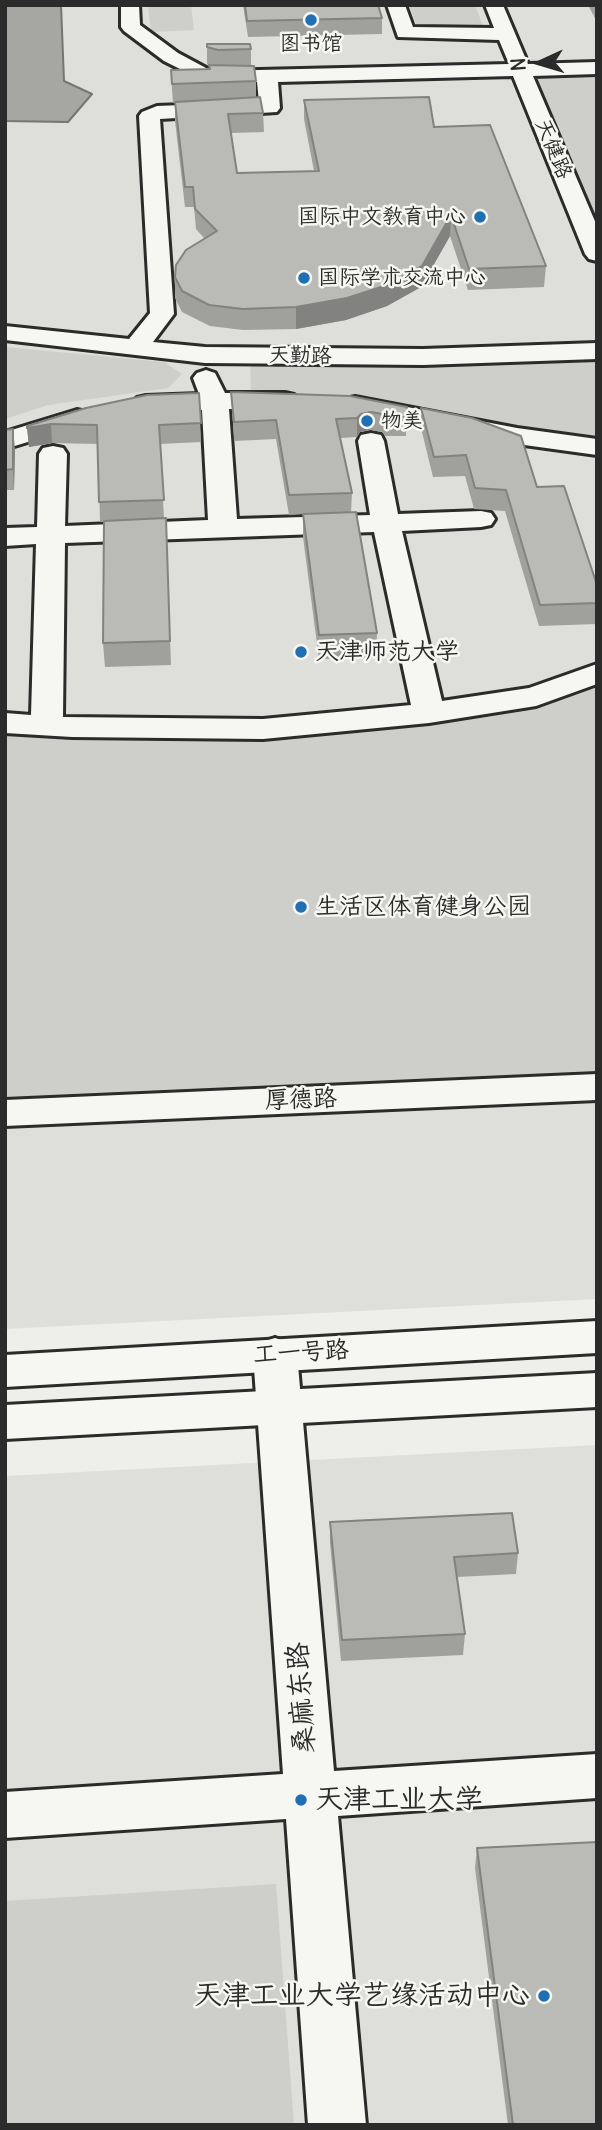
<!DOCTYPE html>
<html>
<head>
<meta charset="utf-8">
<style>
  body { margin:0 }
  #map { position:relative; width:602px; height:2130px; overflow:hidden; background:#eeeeea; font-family:Delius,sans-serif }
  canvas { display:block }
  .frame { position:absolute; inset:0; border:7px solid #2b2b2b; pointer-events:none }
  .north { position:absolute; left:504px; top:28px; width:70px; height:70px; -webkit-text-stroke:5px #f6f6f2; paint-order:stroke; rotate:266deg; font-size:19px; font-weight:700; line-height:28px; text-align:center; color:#2b2b2b }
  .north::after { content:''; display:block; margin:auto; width:24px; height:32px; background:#2b2b2b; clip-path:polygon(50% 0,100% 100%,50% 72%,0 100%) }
</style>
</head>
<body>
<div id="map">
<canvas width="602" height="2130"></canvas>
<div class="frame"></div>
<div class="north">N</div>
</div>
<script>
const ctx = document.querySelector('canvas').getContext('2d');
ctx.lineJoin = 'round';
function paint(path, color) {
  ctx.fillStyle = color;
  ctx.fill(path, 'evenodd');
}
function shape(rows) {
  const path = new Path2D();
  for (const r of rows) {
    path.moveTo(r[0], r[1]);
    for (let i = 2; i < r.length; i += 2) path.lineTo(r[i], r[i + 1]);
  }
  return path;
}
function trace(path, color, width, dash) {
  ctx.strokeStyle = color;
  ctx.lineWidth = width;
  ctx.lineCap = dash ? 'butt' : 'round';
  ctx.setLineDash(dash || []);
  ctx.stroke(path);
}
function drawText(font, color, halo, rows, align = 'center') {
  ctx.font = font + ' Delius,"LXGW WenKai TC",sans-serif';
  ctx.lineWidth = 5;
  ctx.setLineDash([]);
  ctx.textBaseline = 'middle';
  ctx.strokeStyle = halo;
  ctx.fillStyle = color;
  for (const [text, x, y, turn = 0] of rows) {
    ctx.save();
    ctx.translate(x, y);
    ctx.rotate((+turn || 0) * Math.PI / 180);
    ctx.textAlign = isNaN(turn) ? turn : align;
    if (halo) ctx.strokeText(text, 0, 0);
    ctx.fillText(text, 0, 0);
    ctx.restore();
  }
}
paint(shape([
  [5,5,597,5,597,1299,5,1329],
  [597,1445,597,2125,5,2125,5,1476]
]), '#dededb');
paint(shape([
  [148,5,191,5,194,30,151,32],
  [409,5,475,5,483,26,417,26],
  [597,68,597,215,581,215,520,70],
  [5,347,164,362,182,374,168,388,48,405,5,419],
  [597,351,597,447,251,400,250,355],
  [597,687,597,1078,5,1105,5,730,129,737,547,702],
  [276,1884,294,2125,5,2125,5,1901]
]), '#cececa');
const water = shape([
  [5,5,61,5,64,81,92,94,68,122,5,121,5,5]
]);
paint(water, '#a6a6a3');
trace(water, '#757573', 2);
const minor = shape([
  [121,5,139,5,140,25,178,53,206,68,218,71,509,64,499,40,398,37,387,5,405,5,413,27,494,28,485,5,503,5,528,64,597,62,597,74,533,76,597,226,597,261,589,259,585,254,513,76,278,82,280,108,277,112,160,119,174,314,153,342,205,347,423,349,597,343,597,359,423,365,205,363,5,340,5,326,129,339,150,313,139,116,142,112,157,106,259,102,257,82,218,83,200,79,164,61,124,31,121,27,121,5],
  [206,370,215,373,225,393,285,393,294,395,298,401,294,407,285,409,229,409,237,519,370,515,358,441,361,435,371,433,381,435,384,441,398,514,481,511,491,513,495,519,491,525,481,527,402,531,442,701,529,688,597,664,597,684,536,706,429,723,263,739,72,737,5,733,5,713,31,715,36,544,5,546,5,528,37,527,39,454,43,448,53,446,63,448,67,454,65,526,208,520,202,410,146,412,137,410,133,404,137,398,146,396,199,394,193,378,197,373,206,370],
  [374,532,411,705,263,719,63,717,65,543,374,532],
  [355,397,517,428,597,439,597,455,517,444,346,411,342,405,346,399,355,397],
  [77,410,86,412,90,418,86,424,5,449,5,432,77,410],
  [597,1074,597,1100,5,1126,5,1100,597,1074],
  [275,1338,291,1343,297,1354,334,1771,597,1754,597,1798,338,1816,366,2125,308,2125,286,1819,5,1838,5,1792,283,1774,253,1354,259,1343,275,1338]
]);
const major = shape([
  [597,1321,597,1353,5,1387,5,1355,597,1321],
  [597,1373,597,1407,5,1439,5,1405,597,1373]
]);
trace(minor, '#2b2b2b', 6);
trace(major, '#2b2b2b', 6);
paint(minor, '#f6f6f2');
paint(major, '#f6f6f2');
paint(shape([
  [243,5,378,5,382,18,382,34,248,37],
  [588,5,597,5,597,22],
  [207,44,251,49,251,66,256,81,256,97,263,113,264,132,231,133,237,173,314,171,304,119,304,100,434,127,546,266,544,287,468,290,450,236,421,287,387,306,346,320,296,329,243,330,210,326,182,312,175,298,175,277,205,239,196,229,194,207,185,207,175,121,175,103,173,103,172,89,171,70,210,69,209,66,208,66,207,63],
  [231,392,407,407,406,436,385,436,382,432,370,430,360,432,357,437,340,438,352,493,351,512,377,633,376,658,319,659,303,537,303,514,289,515,276,439,234,441],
  [199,393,201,442,160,444,164,519,166,518,171,665,105,667,103,643,104,522,100,522,98,444,52,443,29,447,27,426],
  [421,408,537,487,597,585,597,624,539,626,505,511,474,509,465,476,433,477,421,428],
  [5,430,15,449,14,490,5,490],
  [330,1522,518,1553,516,1574,457,1577,465,1634,463,1655,341,1661,330,1543],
  [477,1848,597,2125,508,2125,475,1868]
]), '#a0a09d');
paint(shape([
  [451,215,450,236,421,287,387,306,346,320,296,329,296,307],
  [371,412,370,430,360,432,357,437,357,418,361,414],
  [51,424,52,443,29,447,27,428],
  [13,429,15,449,14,490,13,469]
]), '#828280');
const building = shape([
  [245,5,378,5,382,18,247,21,245,5],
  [207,44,250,44,251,49,218,50,207,47,207,44],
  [209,65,254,66,256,81,172,84,171,70,210,69,209,65],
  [260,97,263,113,228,114,237,173,319,171,304,100,429,97,434,127,490,125,546,266,469,269,451,215,422,266,387,285,347,298,296,307,243,309,209,305,182,291,175,277,176,265,186,250,217,231,195,209,193,187,185,187,175,102,260,97],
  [231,392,350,396,407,407,407,417,385,418,382,414,371,412,361,414,357,418,336,419,352,493,289,495,276,420,234,422,231,392],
  [199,393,201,423,159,425,164,500,99,502,97,425,51,424,27,428,27,426,86,408,147,395,199,393],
  [421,408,472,418,521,436,537,487,564,486,597,585,597,603,540,605,506,490,475,488,466,455,434,457,421,408],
  [13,429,13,469,5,470,5,430,13,429],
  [356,512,377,633,319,635,303,514,356,512],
  [166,518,170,641,103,643,104,521,166,518],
  [512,1513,518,1553,454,1557,465,1634,342,1640,330,1522,512,1513],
  [597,1842,597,2125,513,2125,477,1848,597,1842]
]);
paint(building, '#babab7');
trace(building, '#828280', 2);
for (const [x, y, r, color] of [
  [311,20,7,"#1f6fb2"],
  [480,217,7,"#1f6fb2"],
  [304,278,7,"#1f6fb2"],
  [367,421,7,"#1f6fb2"],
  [301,652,7,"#1f6fb2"],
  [301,907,7,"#1f6fb2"],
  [301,1800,7,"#1f6fb2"],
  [544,1996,7,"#1f6fb2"]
]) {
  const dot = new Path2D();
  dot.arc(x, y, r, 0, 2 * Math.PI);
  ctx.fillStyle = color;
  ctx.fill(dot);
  trace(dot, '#f6f6f2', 2.5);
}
drawText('21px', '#2b2b2b', '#f6f6f2', [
  ["图书馆",311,44,"center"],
  ["国际中文教育中心",466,217,"right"],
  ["国际学术交流中心",318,278],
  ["物美",381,421]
], 'left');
drawText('21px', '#2b2b2b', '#f6f6f2', [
  ["天健路",553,149,67],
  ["天勤路",300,356,1]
]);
drawText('24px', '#2b2b2b', '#f6f6f2', [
  ["天津师范大学",315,652],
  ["生活区体育健身公园",315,907]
], 'left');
drawText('24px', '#2b2b2b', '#f6f6f2', [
  ["厚德路",301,1100,-2],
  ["工一号路",301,1353,-3]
]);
drawText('28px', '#2b2b2b', '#f6f6f2', [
  ["桑麻东路",302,1698,-94]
]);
drawText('28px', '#2b2b2b', '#f6f6f2', [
  ["天津工业大学",315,1800],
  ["天津工业大学艺缘活动中心",530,1996,"right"]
], 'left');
</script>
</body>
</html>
